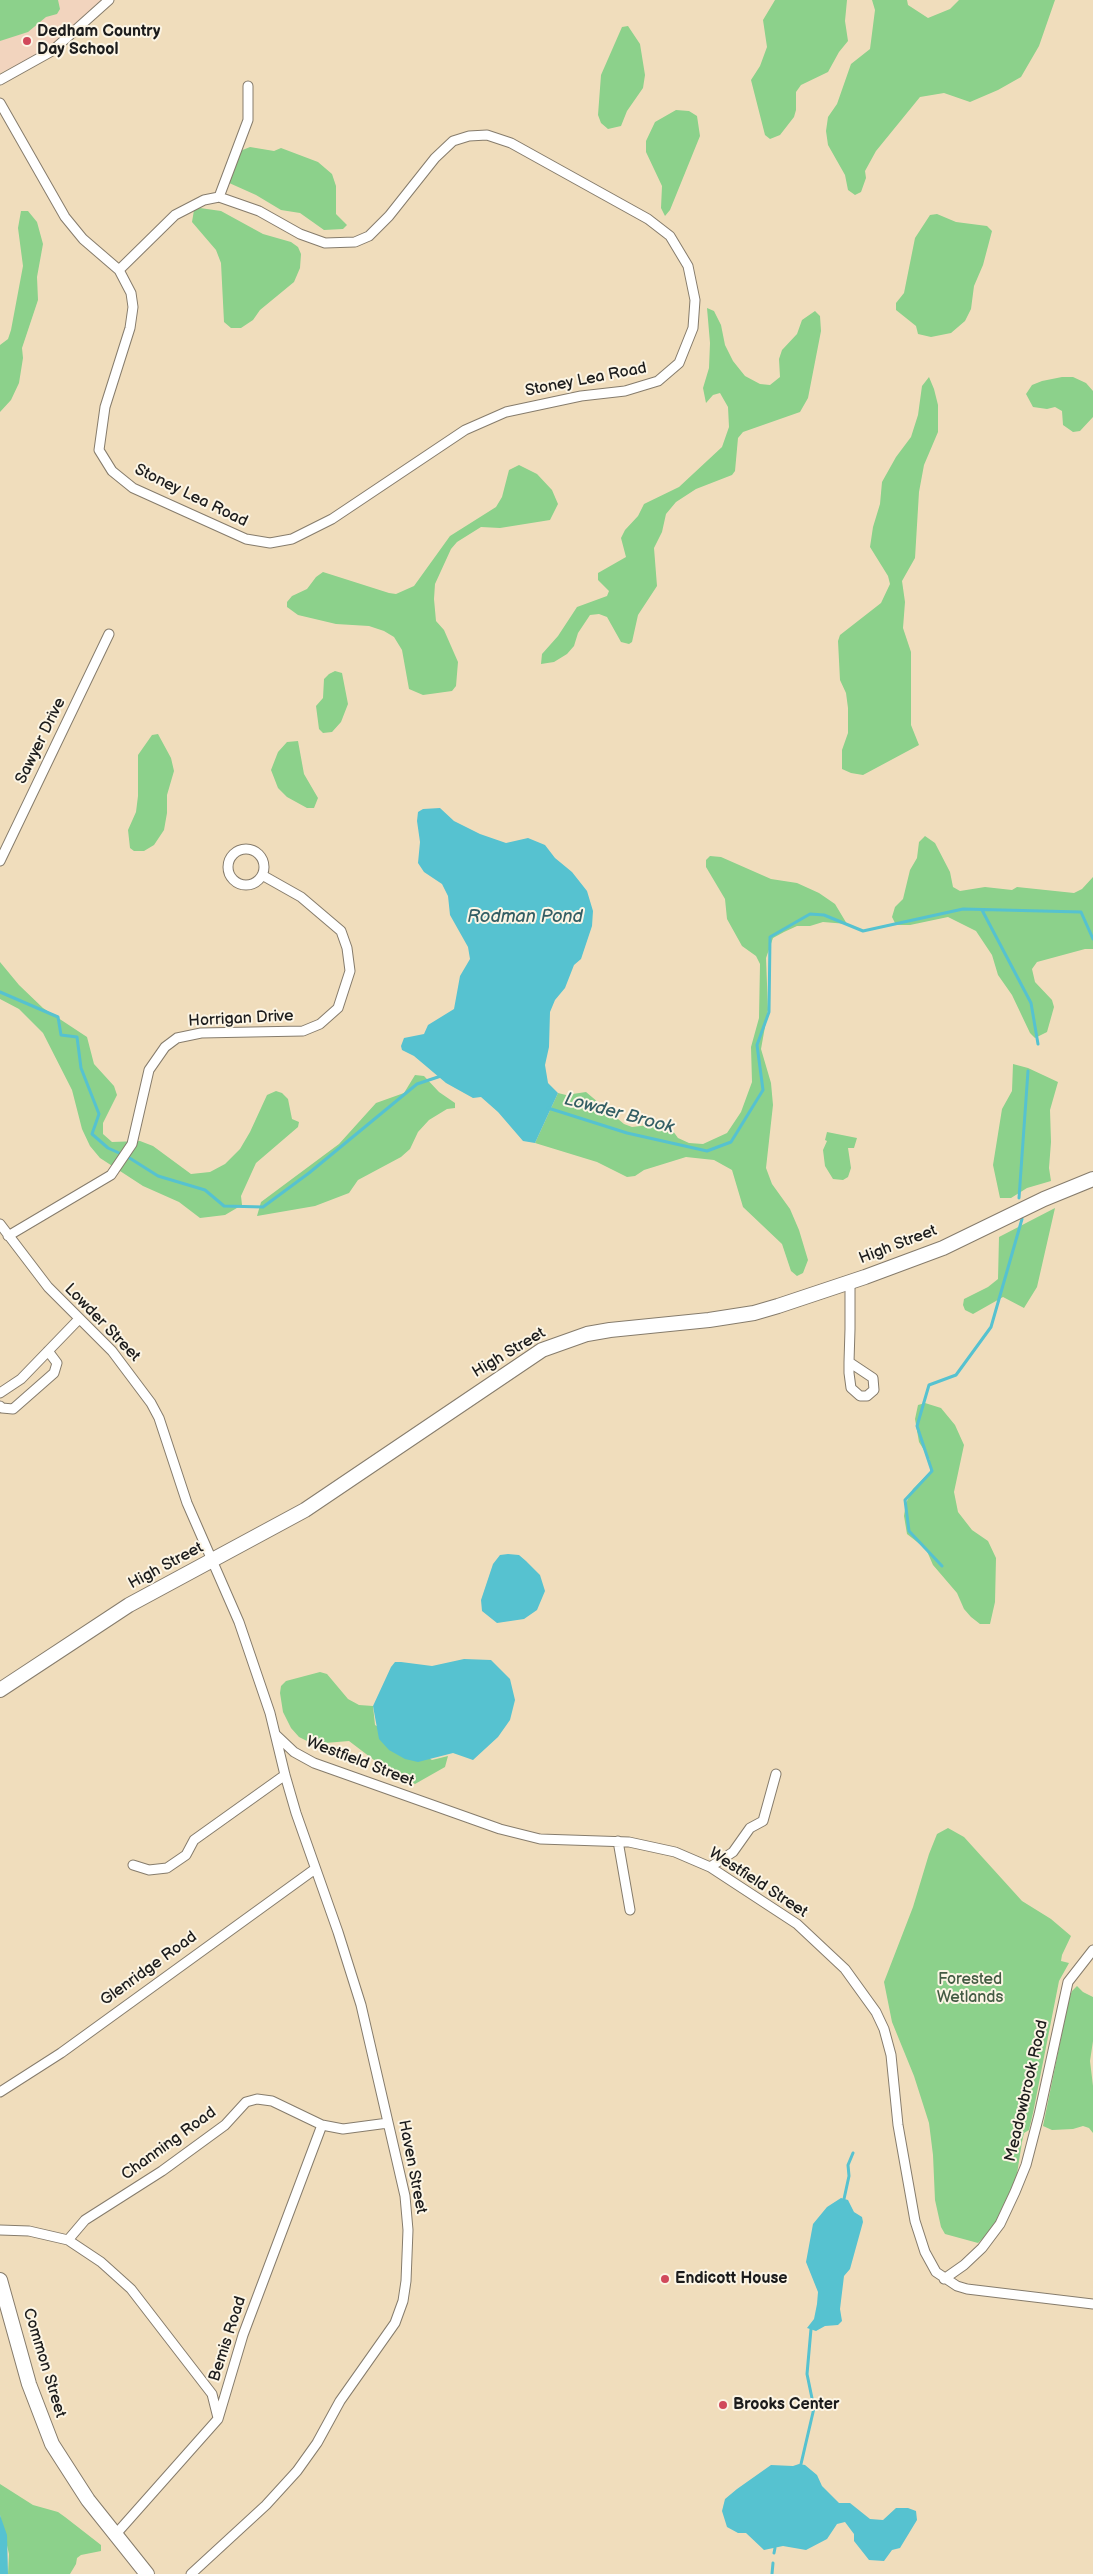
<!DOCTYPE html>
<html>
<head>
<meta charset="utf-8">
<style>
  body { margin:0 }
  canvas { display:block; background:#f0ddbc }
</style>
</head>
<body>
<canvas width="1093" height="2574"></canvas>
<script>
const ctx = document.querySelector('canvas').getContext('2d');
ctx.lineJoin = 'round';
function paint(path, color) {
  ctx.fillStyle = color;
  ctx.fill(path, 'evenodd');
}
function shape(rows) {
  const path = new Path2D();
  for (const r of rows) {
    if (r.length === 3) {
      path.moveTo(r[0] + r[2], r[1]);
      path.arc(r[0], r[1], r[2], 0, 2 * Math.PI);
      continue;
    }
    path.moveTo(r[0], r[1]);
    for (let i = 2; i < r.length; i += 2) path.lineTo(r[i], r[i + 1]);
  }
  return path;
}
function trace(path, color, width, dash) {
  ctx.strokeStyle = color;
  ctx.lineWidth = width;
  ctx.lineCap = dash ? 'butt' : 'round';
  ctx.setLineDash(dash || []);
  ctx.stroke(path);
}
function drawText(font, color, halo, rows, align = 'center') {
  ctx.font = font + ' "Balsamiq Sans",sans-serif';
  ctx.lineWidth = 4;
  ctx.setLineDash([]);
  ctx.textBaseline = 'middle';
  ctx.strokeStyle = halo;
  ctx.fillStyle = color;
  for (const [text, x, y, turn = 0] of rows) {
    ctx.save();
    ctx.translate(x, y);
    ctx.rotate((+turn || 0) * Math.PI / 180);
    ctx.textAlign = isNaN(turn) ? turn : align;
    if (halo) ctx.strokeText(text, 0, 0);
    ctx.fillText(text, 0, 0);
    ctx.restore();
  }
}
paint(shape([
  [0,0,102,0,78,25,31,58,0,73]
]), '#f2d4be');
paint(shape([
  [0,0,58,0,60,9,57,14,46,17,28,32,0,41],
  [775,0,847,0,845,21,848,41,839,52,828,72,801,85,796,92,796,110,794,117,780,135,770,139,765,135,751,80,760,66,767,47,763,20],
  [872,0,907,0,908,5,928,18,950,9,959,0,1055,0,1039,46,1021,77,998,90,970,102,944,93,920,97,876,151,865,171,866,178,861,192,855,195,848,190,845,175,828,145,826,131,828,117,837,104,851,64,870,49,875,10],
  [628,26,640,44,645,75,643,88,627,111,621,126,608,129,601,123,598,115,601,75,622,27],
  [676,110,689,111,697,116,700,136,670,210,665,216,661,208,662,186,646,152,646,141,655,122],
  [250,147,274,151,281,148,318,162,332,174,336,186,336,214,347,225,343,229,324,230,300,213,281,210,256,195,227,182,240,151],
  [200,208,221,211,263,234,291,242,298,247,301,254,300,268,294,282,260,310,253,320,241,328,231,328,224,322,221,263,216,250,192,222,194,210],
  [21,211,28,211,37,222,43,244,37,277,38,300,22,348,23,358,19,383,11,400,0,412,0,345,8,339,11,330,23,266,18,228],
  [937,214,956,222,987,226,992,231,983,265,974,286,971,309,965,321,951,333,931,337,918,334,916,326,896,310,896,303,904,293,915,238,930,215],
  [707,308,714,311,721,325,725,345,733,361,745,376,760,384,770,385,780,377,779,359,782,350,797,334,802,320,815,311,820,316,821,331,808,398,800,412,743,432,738,438,735,471,732,475,696,489,676,502,666,514,662,532,654,548,657,586,638,615,632,642,629,644,621,642,607,617,599,614,590,615,578,633,574,646,567,654,554,662,541,664,542,654,558,636,577,607,607,596,609,591,598,580,598,573,626,557,621,538,625,530,638,516,644,504,679,487,722,447,729,427,728,407,720,393,713,395,706,403,703,388,709,368,710,343],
  [929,377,934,389,938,405,938,432,924,465,919,492,915,558,902,581,905,602,903,628,911,652,911,725,919,745,863,775,851,773,842,769,842,750,848,733,848,708,846,693,840,680,838,641,840,635,881,603,890,584,888,576,870,547,873,527,880,504,882,482,896,457,911,437,918,415,922,386],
  [1062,377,1073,377,1086,383,1093,391,1093,417,1080,431,1073,432,1063,425,1062,411,1055,407,1047,409,1033,407,1026,394,1032,385,1042,381],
  [519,465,537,474,552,490,558,504,550,520,500,528,481,527,457,542,451,549,435,584,434,599,436,621,444,630,458,662,456,686,452,691,423,695,409,689,402,650,394,637,384,631,369,626,336,624,298,615,287,607,287,602,292,596,307,589,316,577,323,572,389,593,396,594,414,586,450,536,496,507,502,497,509,470],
  [335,671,342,673,348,704,341,722,332,732,323,733,319,729,316,706,323,698,324,679,329,674],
  [158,734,171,758,174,771,167,795,167,813,164,830,154,845,144,851,134,851,130,848,128,830,136,812,138,796,138,755,152,735],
  [298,741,304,774,318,798,314,808,307,808,287,797,278,788,271,770,278,752,287,742],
  [925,836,935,843,950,872,953,887,960,891,985,887,1012,890,1017,887,1074,893,1082,889,1093,877,1093,949,1085,949,1037,962,1032,969,1035,982,1052,1000,1054,1007,1047,1032,1035,1038,1030,1033,1012,995,998,975,992,955,976,931,948,917,910,925,896,925,892,917,895,907,903,899,910,870,917,858,919,842],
  [710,856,721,857,771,879,797,883,819,893,835,904,847,924,823,922,810,926,797,926,784,932,773,938,766,958,768,1010,761,1049,771,1083,773,1105,766,1168,772,1184,790,1209,799,1230,808,1260,803,1273,797,1276,791,1271,782,1244,743,1207,732,1170,714,1160,686,1157,644,1170,635,1176,627,1177,597,1162,535,1143,558,1093,566,1095,586,1092,624,1124,632,1127,667,1123,678,1138,689,1143,703,1144,727,1133,741,1112,752,1082,751,1047,759,1018,760,964,756,956,742,946,727,919,725,899,706,867,706,860],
  [0,962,19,985,43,1008,87,1037,94,1064,114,1086,117,1095,103,1123,103,1134,112,1142,140,1141,153,1146,191,1174,210,1172,225,1164,240,1149,250,1132,267,1095,276,1091,282,1093,288,1099,292,1119,299,1122,298,1127,256,1163,241,1196,242,1205,225,1215,200,1218,179,1202,143,1186,100,1158,90,1146,82,1129,72,1090,43,1033,19,1009,0,999],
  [1013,1064,1028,1068,1058,1082,1050,1110,1051,1142,1049,1168,1051,1181,1027,1188,1011,1198,1000,1198,993,1165,1002,1109,1012,1091],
  [415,1075,424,1076,439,1092,455,1103,455,1108,447,1109,429,1120,418,1132,410,1149,401,1157,358,1180,349,1193,315,1206,257,1216,261,1202,339,1144,376,1103,404,1093],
  [827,1132,857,1138,854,1148,848,1148,851,1168,848,1177,843,1180,833,1179,825,1166,823,1150,827,1141,825,1140],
  [1055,1208,1037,1287,1024,1308,1003,1297,973,1314,965,1310,963,1305,964,1299,988,1287,998,1279,999,1237],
  [925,1403,941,1408,955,1425,964,1445,954,1492,958,1512,972,1530,988,1541,996,1558,995,1602,990,1624,980,1624,971,1617,964,1609,957,1593,933,1565,926,1549,907,1534,904,1516,906,1503,913,1489,930,1472,930,1460,919,1442,915,1419,918,1405],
  [320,1672,327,1674,348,1699,359,1705,373,1706,375,1725,432,1760,448,1756,445,1767,415,1784,374,1760,349,1741,313,1744,299,1737,291,1728,283,1712,280,1693,281,1686,286,1681],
  [948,1828,964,1837,1022,1901,1051,1919,1071,1936,1062,1955,1061,1961,1069,1963,1059,1981,1033,2113,1029,2130,1024,2133,1022,2142,1014,2193,1000,2223,978,2243,945,2234,941,2227,935,2200,933,2155,929,2123,914,2076,892,2022,884,1982,913,1907,929,1854,937,1834],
  [1077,1986,1083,1992,1093,1997,1093,2041,1090,2061,1093,2086,1093,2133,1089,2128,1083,2126,1073,2129,1052,2130,1043,2126,1069,1999,1072,1991],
  [0,2484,33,2505,58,2512,65,2517,101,2545,101,2551,81,2555,77,2558,76,2564,70,2574,8,2574,9,2554,0,2515]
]), '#8cd18b');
paint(shape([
  [440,808,454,821,480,834,506,843,528,838,545,845,555,858,572,872,587,891,593,911,592,926,581,959,574,965,565,988,555,1000,550,1012,549,1047,545,1065,548,1083,558,1093,535,1143,523,1141,498,1112,481,1097,473,1098,446,1083,414,1056,402,1050,401,1046,404,1038,424,1034,428,1025,454,1009,460,976,470,959,468,947,450,915,448,896,442,884,424,872,418,863,420,842,417,821,418,812,423,809],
  [508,1554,519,1555,526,1561,540,1575,545,1591,537,1610,524,1619,497,1623,482,1611,481,1600,493,1564,500,1555],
  [464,1659,491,1660,510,1679,515,1700,510,1720,498,1737,473,1760,453,1753,418,1762,405,1759,389,1750,379,1739,373,1706,391,1667,395,1662,401,1662,432,1666],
  [841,2198,848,2200,854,2212,862,2217,863,2222,850,2269,844,2276,840,2309,842,2321,838,2325,825,2326,816,2331,807,2328,814,2319,817,2304,818,2292,806,2262,813,2224,827,2207],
  [799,2464,805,2465,817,2475,822,2486,839,2503,850,2503,870,2519,883,2520,896,2508,908,2508,916,2511,917,2520,900,2548,892,2550,884,2561,869,2560,854,2541,854,2534,845,2522,837,2524,827,2539,806,2550,783,2546,764,2550,746,2533,738,2533,727,2527,722,2511,725,2499,737,2489,771,2465,793,2466],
  [0,2515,7,2535,8,2574,0,2574]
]), '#56c2d0');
trace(shape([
  [982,910,1031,1003,1038,1044],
  [0,992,58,1017,61,1035,77,1037,81,1068,99,1114,92,1134,108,1148,128,1157,158,1176,205,1190,224,1206,263,1207,309,1173,417,1084,441,1076],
  [548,1108,627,1133,707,1151,731,1142,763,1090,757,1045,769,1012,770,937,810,914,824,915,863,931,963,909,1081,912,1093,939],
  [1019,1198,1028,1071],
  [942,1566,909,1531,905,1500,932,1471,917,1426,929,1385,956,1375,991,1327,1022,1219],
  [844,2199,849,2176,848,2165,853,2153],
  [801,2464,814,2408,807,2374,811,2329],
  [774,2553,775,2548],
  [772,2574,773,2563]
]), '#56c2d0', 3);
const street = shape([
  [0,80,52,51,109,0],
  [0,103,65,217,83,239,119,270,131,293,133,307,130,328,105,407,99,450,112,471,133,488,246,539,270,543,292,539,332,519,465,430,506,412,581,396,625,391,658,381,679,363,693,328,695,300,688,266,670,236,648,219,511,143,487,135,469,136,453,141,435,158,389,216,369,236,355,242,325,243,300,234,259,211,219,197,204,200,175,215,119,270],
  [219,197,248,120,248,86],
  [246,867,18],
  [0,861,109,634],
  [0,1224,48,1287,112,1351,151,1403,159,1418,187,1503,239,1622,270,1713,285,1775,296,1813,338,1932,361,2005,405,2196,408,2230,406,2281,403,2301,395,2323,340,2401,317,2443,297,2471,266,2505,191,2574],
  [8,1236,111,1175,132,1144,149,1070,165,1047,177,1038,201,1033,303,1031,320,1024,338,1008,350,971,347,948,341,931,301,897,262,875],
  [849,1362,873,1378,874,1390,867,1396,860,1396,851,1388,849,1373,849,1362,850,1329,850,1282],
  [0,1393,21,1379,79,1319],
  [0,1406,2,1408,13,1409,54,1373,57,1363,48,1351],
  [276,1735,294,1752,314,1763,500,1829,540,1839,629,1842,675,1852,710,1867,797,1924,845,1969,876,2012,884,2029,891,2055,898,2125,915,2221,925,2252,936,2272,957,2286,967,2289,1093,2304],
  [618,1841,630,1910],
  [133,1865,149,1870,167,1868,186,1855,194,1840,285,1775],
  [710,1867,733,1852,750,1828,763,1821,776,1774],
  [0,2092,61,2053,315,1869],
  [0,2230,29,2231,68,2240,85,2220,162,2171,225,2125,246,2102,257,2099,272,2101,322,2125,343,2129,388,2123],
  [68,2240,101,2262,131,2289,212,2394,218,2418],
  [944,2279,964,2265,982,2248,1000,2224,1015,2192,1026,2165,1039,2115,1068,1982,1093,1950],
  [116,2534,218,2419,243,2335,322,2125]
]);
const primary = shape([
  [0,1690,129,1605,305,1510,542,1350,587,1334,610,1330,709,1320,754,1313,778,1306,865,1277,943,1248,1044,1199,1093,1179],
  [0,2280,29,2384,52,2444,88,2500,147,2574]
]);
trace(street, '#867c6c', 11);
trace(primary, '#867c6c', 16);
trace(street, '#fff', 9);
trace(primary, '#fff', 14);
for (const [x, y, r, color] of [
  [27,41,5,"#d1495b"],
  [665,2279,5,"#d1495b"],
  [723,2405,5,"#d1495b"]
]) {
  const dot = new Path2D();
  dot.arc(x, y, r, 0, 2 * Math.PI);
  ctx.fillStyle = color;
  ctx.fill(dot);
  trace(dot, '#fcf5e5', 2);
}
drawText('bold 16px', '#1c1c1c', '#fcf5e5', [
  ["Dedham Country",37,32],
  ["Day School",37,50],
  ["Endicott House",675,2279],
  ["Brooks Center",733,2405]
], 'left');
drawText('16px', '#1c1c1c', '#fcf5e5', [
  ["Stoney Lea Road",586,380,-11],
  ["Stoney Lea Road",191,496,26],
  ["Sawyer Drive",41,741,-64],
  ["Horrigan Drive",241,1019,-3],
  ["High Street",898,1245,-21],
  ["Lowder Street",102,1323,46],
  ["High Street",509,1353,-31],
  ["High Street",166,1566,-28],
  ["Westfield Street",360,1762,21],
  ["Westfield Street",758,1883,33],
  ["Glenridge Road",149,1969,-36],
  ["Meadowbrook Road",1027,2091,-77],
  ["Channing Road",169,2144,-36],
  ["Haven Street",412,2167,79],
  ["Bemis Road",228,2339,-72],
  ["Common Street",44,2363,73]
]);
drawText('16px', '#435b43', '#fcf5e5', [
  ["Forested",970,1980],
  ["Wetlands",970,1998]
]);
drawText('italic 18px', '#335e64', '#fcf5e5', [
  ["Rodman Pond",525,917],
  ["Lowder Brook",619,1114,15]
]);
</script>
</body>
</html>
